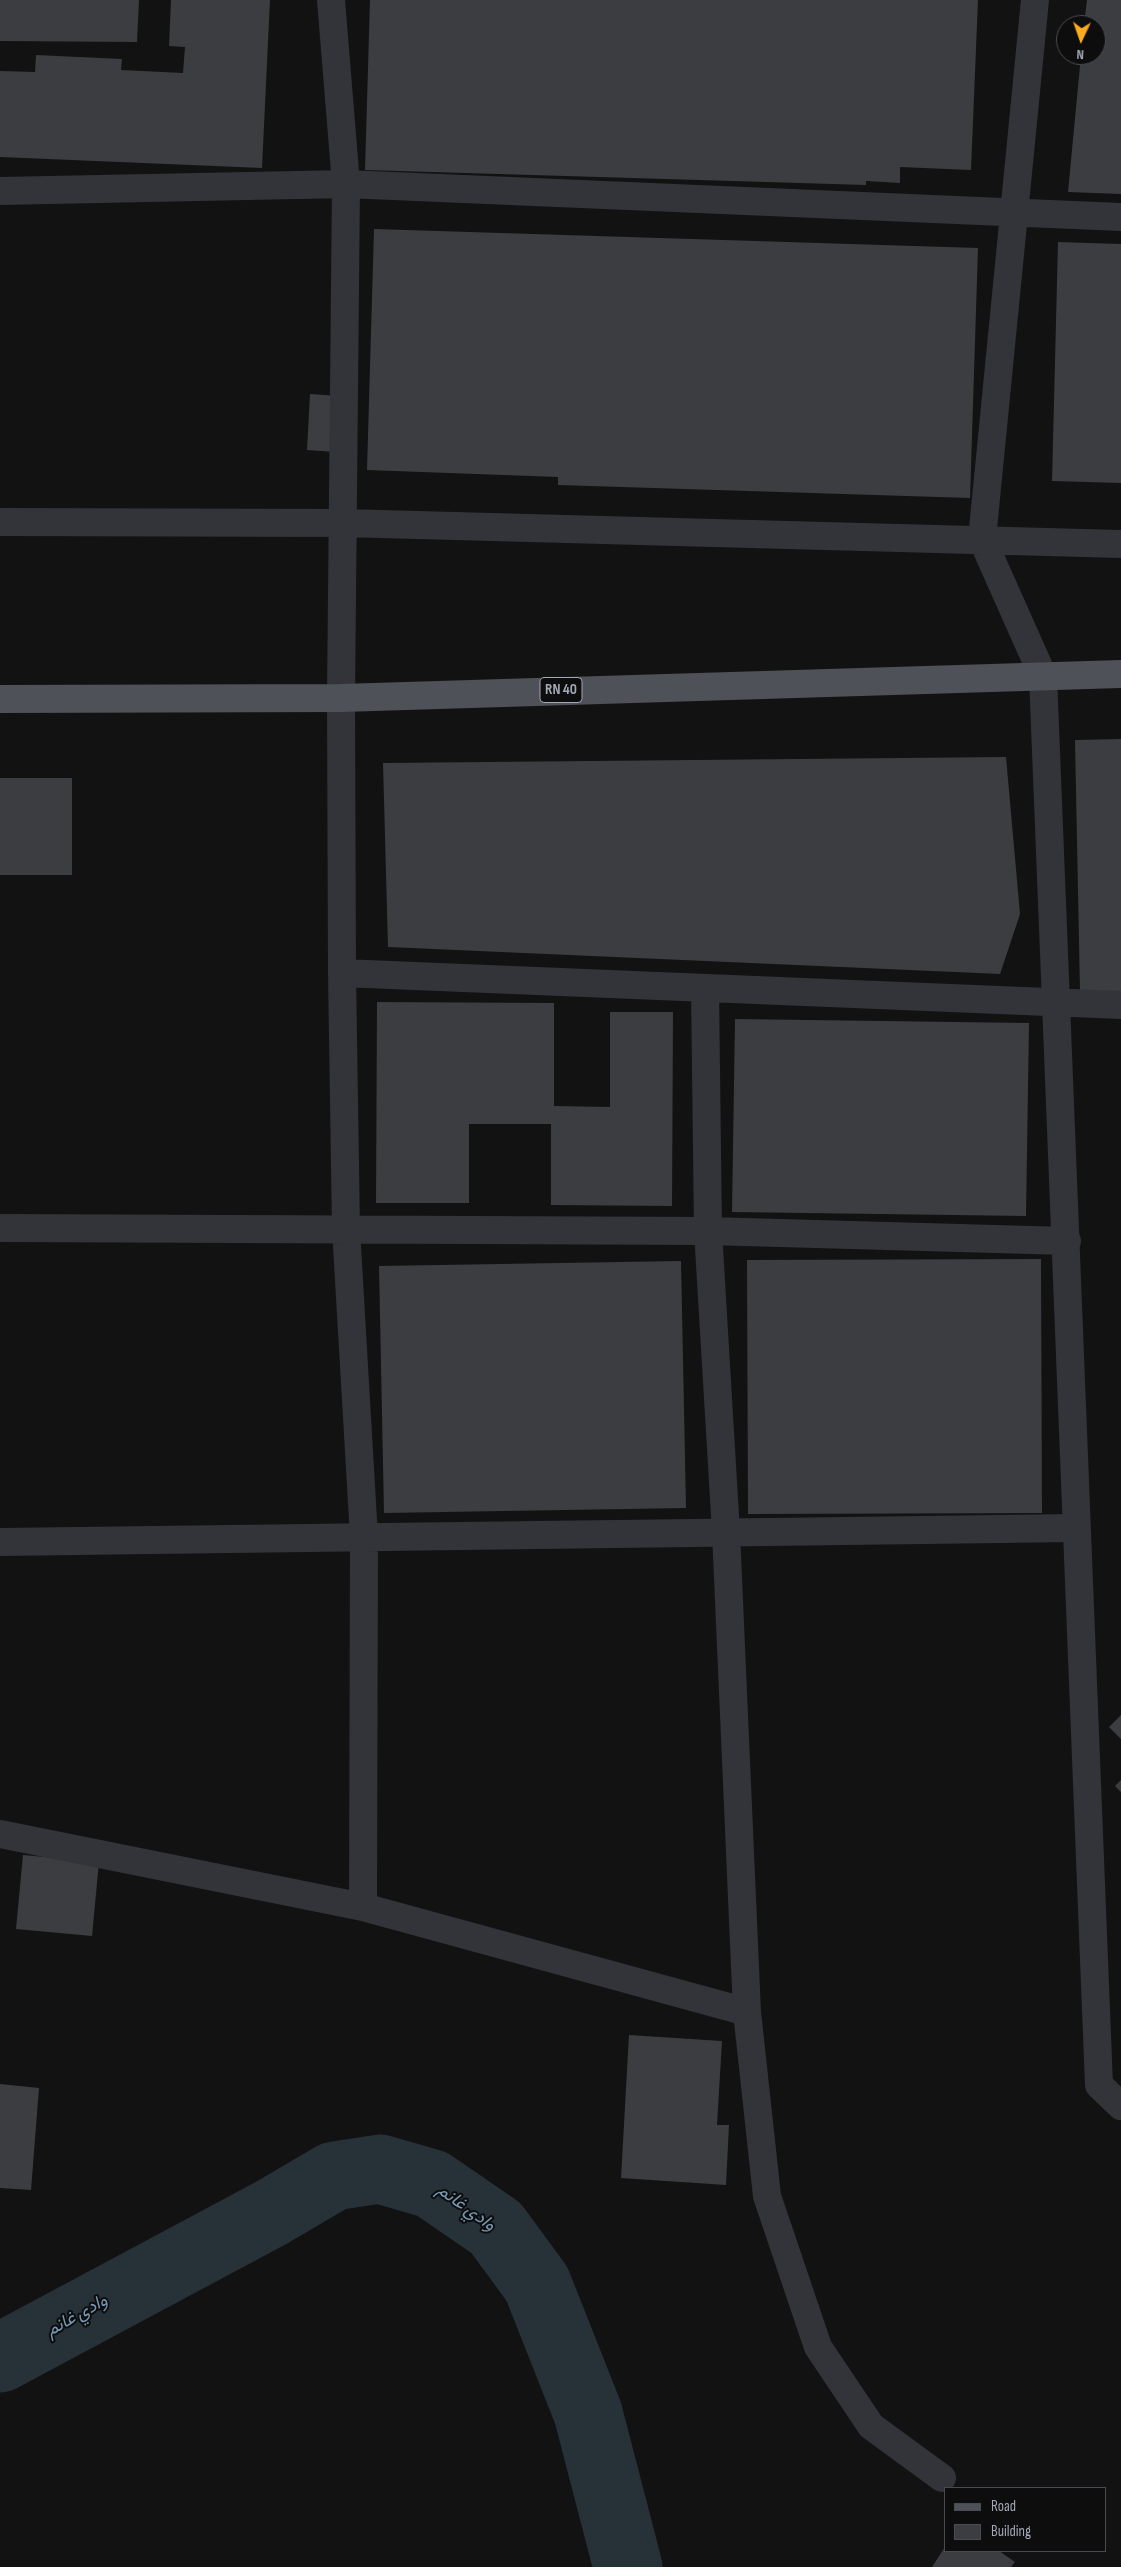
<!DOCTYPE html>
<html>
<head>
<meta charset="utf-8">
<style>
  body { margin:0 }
  #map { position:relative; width:1121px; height:2567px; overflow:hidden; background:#121213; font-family:"Sofia Sans Condensed",sans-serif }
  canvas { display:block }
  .legend { position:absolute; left:944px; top:2487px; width:162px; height:65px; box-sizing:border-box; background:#0d0d0e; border:1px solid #494b51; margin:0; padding:6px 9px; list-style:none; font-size:15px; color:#a2a8b5 }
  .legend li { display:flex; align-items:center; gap:10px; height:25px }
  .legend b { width:25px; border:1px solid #494b51 }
  .north { position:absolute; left:1056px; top:15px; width:50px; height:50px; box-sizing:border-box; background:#0d0d0e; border:1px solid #494b51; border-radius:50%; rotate:183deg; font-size:14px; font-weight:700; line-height:20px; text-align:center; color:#a2a8b5 }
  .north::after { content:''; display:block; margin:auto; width:18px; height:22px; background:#fdac20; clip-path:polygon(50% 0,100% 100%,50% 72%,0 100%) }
</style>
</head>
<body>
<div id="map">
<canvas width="1121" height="2567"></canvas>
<ul class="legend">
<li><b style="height:6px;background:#4e5158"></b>Road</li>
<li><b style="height:14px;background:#3c3d41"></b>Building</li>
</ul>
<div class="north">N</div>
</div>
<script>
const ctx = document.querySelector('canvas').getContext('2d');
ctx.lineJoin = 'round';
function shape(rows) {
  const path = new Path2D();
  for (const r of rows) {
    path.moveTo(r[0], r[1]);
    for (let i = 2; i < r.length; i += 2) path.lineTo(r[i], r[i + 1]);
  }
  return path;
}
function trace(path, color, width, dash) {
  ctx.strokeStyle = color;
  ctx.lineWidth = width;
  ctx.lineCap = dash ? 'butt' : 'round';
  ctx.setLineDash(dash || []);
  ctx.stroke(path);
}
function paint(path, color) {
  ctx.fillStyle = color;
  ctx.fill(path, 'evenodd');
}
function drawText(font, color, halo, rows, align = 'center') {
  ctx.font = font + ' "Sofia Sans Condensed",Vazirmatn,sans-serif';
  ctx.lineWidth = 4;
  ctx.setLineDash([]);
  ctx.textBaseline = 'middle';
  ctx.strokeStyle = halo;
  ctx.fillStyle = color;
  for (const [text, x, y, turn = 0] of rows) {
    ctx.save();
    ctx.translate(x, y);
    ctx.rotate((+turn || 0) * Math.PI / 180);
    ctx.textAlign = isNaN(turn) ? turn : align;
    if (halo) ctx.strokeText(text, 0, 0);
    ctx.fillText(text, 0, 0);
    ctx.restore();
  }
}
trace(shape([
  [0,2358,271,2213,334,2176,380,2169,432,2184,496,2228,537,2284,588,2413,628,2567]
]), '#273138', 69);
paint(shape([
  [0,0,139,0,137,42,0,41],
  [171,0,270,0,262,168,0,157,0,71,35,72,36,55,122,59,121,70,183,73,185,47,169,46],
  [370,0,978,0,971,170,900,167,900,183,866,181,866,185,365,170],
  [1087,0,1121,0,1121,194,1068,192,1081,55,1096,55,1096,25,1084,25],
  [374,229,978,248,970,498,558,485,558,477,367,470],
  [1058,242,1121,244,1121,483,1052,481],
  [310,394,339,396,336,452,307,450],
  [1121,739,1121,992,1080,992,1075,740],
  [1006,757,1020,914,1000,974,388,947,383,763],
  [0,778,72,778,72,875,0,875],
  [377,1002,554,1003,554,1106,610,1107,610,1012,673,1012,672,1206,551,1205,551,1124,469,1124,469,1203,376,1203],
  [735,1019,1029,1023,1026,1216,732,1212],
  [1041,1259,1042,1513,748,1514,747,1260],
  [681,1261,686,1508,384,1513,379,1266],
  [1121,1715,1121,1739,1109,1727],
  [1121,1780,1121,1792,1115,1786],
  [23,1855,99,1862,92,1936,16,1929],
  [629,2035,722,2041,717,2125,729,2125,726,2185,621,2178],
  [0,2084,39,2088,31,2190,0,2188],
  [945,2547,945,2551,999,2551,1015,2562,1011,2567,932,2567]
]), '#3c3d41');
trace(shape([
  [331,0,346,184,341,698,342,973,346,1229,364,1537,363,1907],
  [1035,0,982,539,1043,676,1099,2085,1121,2106],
  [0,191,346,184,1121,217],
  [0,522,344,523,1121,544],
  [342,973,1121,1005],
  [705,988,708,1231,726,1532,747,2012,767,2196,818,2347,871,2426,942,2478],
  [0,1228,708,1231,1067,1241],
  [0,1542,1076,1528],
  [0,1834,363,1907,747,2012]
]), '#323439', 28);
trace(shape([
  [0,699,341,698,1121,674]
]), '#4e5158', 28);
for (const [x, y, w] of [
  [561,690,42]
]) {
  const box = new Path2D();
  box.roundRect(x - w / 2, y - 12.5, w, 25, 4);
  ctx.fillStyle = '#0d0d0e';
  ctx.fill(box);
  trace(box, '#a2a8b5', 1);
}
drawText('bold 15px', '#a2a8b5', null, [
  ["RN 40",561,690]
]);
drawText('italic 18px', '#7698b3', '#0d0d0e', [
  ["وادي غانم",466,2208,36],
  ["وادي غانم",77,2316,-29]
]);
</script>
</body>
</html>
